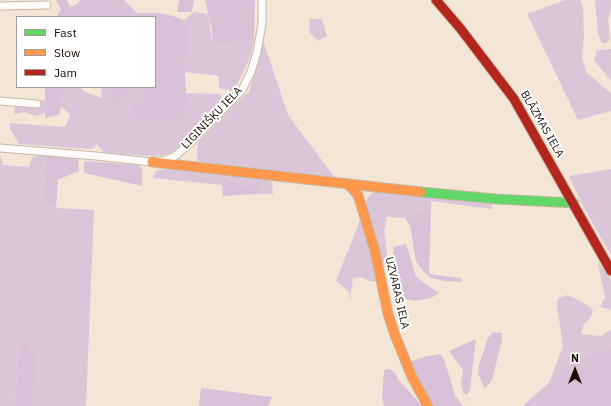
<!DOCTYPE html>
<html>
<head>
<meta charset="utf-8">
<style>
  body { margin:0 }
  #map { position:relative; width:611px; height:406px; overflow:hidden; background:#f3e6d7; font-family:"IBM Plex Sans",sans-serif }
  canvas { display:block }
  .legend { position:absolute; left:16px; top:16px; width:140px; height:72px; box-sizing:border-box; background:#fff; border:1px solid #a39d99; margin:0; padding:5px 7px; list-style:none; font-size:12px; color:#190a00 }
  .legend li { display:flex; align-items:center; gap:8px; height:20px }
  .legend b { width:20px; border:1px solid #a39d99 }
  .north { position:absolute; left:555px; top:350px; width:40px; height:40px; -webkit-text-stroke:3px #fff; paint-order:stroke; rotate:0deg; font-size:11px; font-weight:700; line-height:16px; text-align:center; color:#190a00 }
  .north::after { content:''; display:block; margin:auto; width:14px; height:18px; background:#190a00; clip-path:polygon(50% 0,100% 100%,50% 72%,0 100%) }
</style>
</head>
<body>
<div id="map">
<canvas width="611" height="406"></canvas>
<ul class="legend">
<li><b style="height:5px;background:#63d668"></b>Fast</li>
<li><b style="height:5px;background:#ff974d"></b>Slow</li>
<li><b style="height:5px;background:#b3261e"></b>Jam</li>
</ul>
<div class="north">N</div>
</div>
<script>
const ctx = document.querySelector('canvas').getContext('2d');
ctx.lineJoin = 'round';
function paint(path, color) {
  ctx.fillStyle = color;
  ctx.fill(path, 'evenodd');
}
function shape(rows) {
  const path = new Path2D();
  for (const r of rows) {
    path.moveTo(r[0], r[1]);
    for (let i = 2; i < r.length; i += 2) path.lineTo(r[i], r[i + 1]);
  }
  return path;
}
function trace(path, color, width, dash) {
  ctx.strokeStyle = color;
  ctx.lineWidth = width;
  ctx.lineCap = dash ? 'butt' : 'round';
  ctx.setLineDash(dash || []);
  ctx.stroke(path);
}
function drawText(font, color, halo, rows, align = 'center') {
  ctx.font = font + ' "IBM Plex Sans",sans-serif';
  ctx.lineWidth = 4;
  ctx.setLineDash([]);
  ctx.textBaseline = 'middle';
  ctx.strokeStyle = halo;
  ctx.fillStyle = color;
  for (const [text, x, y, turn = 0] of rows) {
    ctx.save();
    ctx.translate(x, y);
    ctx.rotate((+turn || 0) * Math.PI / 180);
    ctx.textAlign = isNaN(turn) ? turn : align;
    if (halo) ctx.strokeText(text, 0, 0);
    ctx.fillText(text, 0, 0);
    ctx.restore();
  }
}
paint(shape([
  [565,0,580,0,583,8,584,36,582,57,586,72,611,93,611,111,578,120,527,14],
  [595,0,611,0,611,9,608,20,610,39,607,43,602,43,598,33],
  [194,12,208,14,212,42,217,45,254,40,251,55,238,83,232,91,219,88,219,76,185,72,191,29,184,20],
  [309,19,322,19,327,36,318,41,310,33],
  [263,40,288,115,336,179,203,165,199,161,197,157,198,142,235,104,249,92],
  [611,49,611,81,594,60,597,50],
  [64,87,80,87,83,91,102,98,101,87,112,87,112,96,125,95,141,87,144,94,142,101,187,113,185,93,220,94,223,101,177,150,169,154,154,156,105,153,96,144,94,148,88,149,19,144,10,129,10,123,65,127,70,115,61,106,64,95],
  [16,99,45,100,45,113,36,116,24,112,14,114],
  [0,155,3,165,29,167,32,158,36,156,46,155,43,202,56,208,94,210,86,406,32,406,32,400,19,338,15,406,0,406],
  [167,169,270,180,272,183,273,194,259,194,263,183,250,186,240,184,226,178,222,185,153,178,156,171],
  [611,169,611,255,584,208,569,176],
  [376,190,491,201,492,209,431,201,431,209,416,213,407,214,405,218,387,217,384,231,387,252,386,266,382,261,364,205,368,197],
  [362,215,378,282,370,281,361,277,353,278,350,301,349,292,336,281],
  [598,263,606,271,611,280,611,310,600,307,605,297],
  [568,295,586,304,593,310,591,317,584,324,581,334,601,336,611,330,611,347,592,353,549,383,563,347,557,305,558,298]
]), '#dbc6d9');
paint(shape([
  [56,0,67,0,70,7,76,5,81,0,124,0,137,13,159,13,173,16,184,20,191,29,185,72,187,113,177,119,136,120,131,105,142,101,144,94,141,87,155,87,155,17,56,17,61,9],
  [179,0,194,0,192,12,177,12],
  [205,0,255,0,254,40,217,45,212,42,212,31],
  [45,87,64,87,64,95,59,115,45,118],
  [112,87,141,87,125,95,119,104,112,96],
  [46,155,76,156,78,160,79,171,58,180,56,208,43,202],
  [84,161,138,165,142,169,142,186,84,173],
  [225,178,240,184,250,186,260,181,263,183,259,194,223,196,222,185],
  [431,209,429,274,461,278,461,282,445,281,431,278,424,272,416,261,410,226,405,218,407,214,416,213],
  [406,244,416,277,439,293,431,298,415,301,406,299,403,293,394,260,393,247],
  [493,332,502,333,502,340,492,380,485,389,478,374,479,365,488,338],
  [19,337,35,356,35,378,32,406,15,406],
  [476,339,470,390,467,395,463,392,461,384,463,370,449,351],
  [611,347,611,406,523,406,554,378,592,353],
  [440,354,444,359,455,395,462,405,466,406,433,406,409,362,427,356],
  [387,369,390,369,396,374,397,378,422,406,384,406,382,397,384,371],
  [201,388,272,397,268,406,199,406]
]), '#d9c2d8');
const street = shape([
  [0,6,47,5],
  [0,101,37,104],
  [0,148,96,156,152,162,166,160,175,156,187,146,242,90,251,72,257,52,262,24,262,0]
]);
const fast = shape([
  [421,192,496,199,574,203]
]);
const slow = shape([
  [152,162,421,192],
  [348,184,358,195,375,251,388,314,395,335,412,377,428,406]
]);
const jam = shape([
  [436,0,460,28,514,99,611,271]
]);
trace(street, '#c9b9a5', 9);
trace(fast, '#c9b9a5', 11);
trace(slow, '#c9b9a5', 11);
trace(jam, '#c9b9a5', 11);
trace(street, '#fdfbf9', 7);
trace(fast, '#63d668', 9);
trace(slow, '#ff974d', 9);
trace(jam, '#b3261e', 9);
drawText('11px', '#190a00', '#fff', [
  ["LIGINIŠĶU IELA",212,118,-46],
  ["BLĀZMAS IELA",542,124,60],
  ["UZVARAS IELA",397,293,77]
]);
</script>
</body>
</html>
